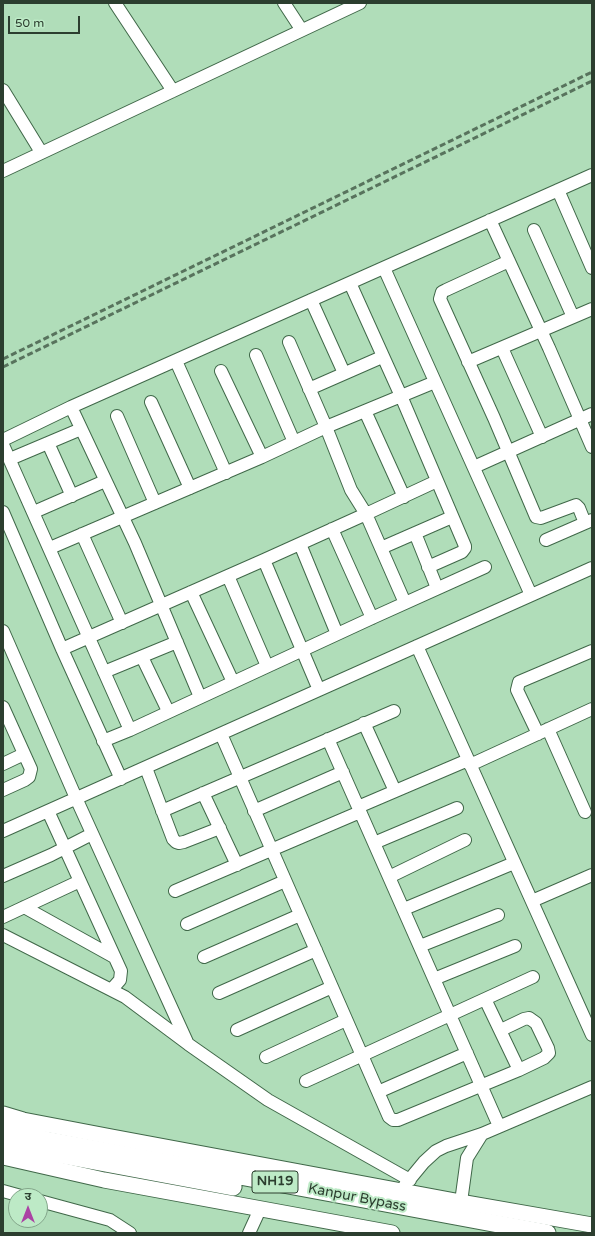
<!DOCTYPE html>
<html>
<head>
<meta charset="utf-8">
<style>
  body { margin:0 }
  #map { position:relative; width:595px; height:1236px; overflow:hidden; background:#b0ddb9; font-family:"Varela Round","Noto Sans Devanagari",sans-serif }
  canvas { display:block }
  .frame { position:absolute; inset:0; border:4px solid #2c3e2f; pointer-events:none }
  .north { position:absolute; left:8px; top:1188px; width:40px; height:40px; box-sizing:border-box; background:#bdeac6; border:1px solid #83a58a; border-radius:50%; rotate:0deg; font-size:11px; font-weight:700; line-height:16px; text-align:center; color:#2c3e2f }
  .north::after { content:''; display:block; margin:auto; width:14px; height:18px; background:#ab42a4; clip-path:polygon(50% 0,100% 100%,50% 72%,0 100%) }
  .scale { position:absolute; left:8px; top:16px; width:72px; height:18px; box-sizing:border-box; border:2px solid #2c3e2f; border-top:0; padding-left:5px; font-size:12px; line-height:14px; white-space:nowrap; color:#2c3e2f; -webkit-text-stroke:3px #bdeac6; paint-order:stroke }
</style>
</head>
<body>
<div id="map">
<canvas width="595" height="1236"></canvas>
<div class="frame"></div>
<div class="north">उ</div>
<div class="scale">50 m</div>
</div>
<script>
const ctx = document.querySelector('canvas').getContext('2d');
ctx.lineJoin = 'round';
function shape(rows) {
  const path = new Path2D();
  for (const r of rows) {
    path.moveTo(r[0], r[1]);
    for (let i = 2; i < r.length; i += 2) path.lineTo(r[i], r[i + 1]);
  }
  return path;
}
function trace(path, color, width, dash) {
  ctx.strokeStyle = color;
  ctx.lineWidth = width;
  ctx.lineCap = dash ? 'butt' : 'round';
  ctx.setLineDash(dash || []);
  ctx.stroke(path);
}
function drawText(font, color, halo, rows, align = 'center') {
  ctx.font = font + ' "Varela Round",sans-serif';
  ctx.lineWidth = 4;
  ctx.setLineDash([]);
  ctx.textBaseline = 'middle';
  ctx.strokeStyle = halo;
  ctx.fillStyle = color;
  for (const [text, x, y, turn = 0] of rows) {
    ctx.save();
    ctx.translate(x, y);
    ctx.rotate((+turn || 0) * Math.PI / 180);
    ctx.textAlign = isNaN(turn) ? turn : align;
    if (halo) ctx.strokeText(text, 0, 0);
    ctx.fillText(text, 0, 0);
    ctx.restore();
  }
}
const minor = shape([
  [115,3,173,91],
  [284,3,301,29],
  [3,90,41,152],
  [3,171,360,3],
  [558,190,592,268],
  [490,220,549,348,592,447],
  [534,230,573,317],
  [509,261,446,290,442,292,440,299,494,418,536,517,541,518,576,505,579,508,585,523],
  [384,268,531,595],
  [350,283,401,396,465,546,465,548,462,552,428,567],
  [311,300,344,373],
  [502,348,542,437],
  [256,355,294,442],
  [176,361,226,473],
  [468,362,592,309],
  [221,371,262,457],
  [309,389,382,357],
  [151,402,190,488],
  [71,407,135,543,200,697],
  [365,411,404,497],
  [117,416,155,503],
  [3,440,71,407,592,175],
  [48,443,72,496],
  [3,445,130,730,372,618,485,567],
  [10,459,81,429],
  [474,467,592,414],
  [3,512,62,649,121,779],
  [34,512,105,481],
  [332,529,372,618],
  [415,533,437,588],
  [82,534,122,623],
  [546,540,592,520],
  [300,544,337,634],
  [50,548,262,457,326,427,289,342],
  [381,548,452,517],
  [264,560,319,690],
  [228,576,267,666],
  [191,592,233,682],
  [405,603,366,514,437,481],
  [3,631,76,798,187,1042],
  [417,646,592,1035],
  [62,649,264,560,366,514,351,490,326,427,435,382],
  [142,657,168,711],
  [104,672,177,642],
  [3,707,31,769,29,777,25,780,3,790],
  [364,723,395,791],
  [548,729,585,812],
  [221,734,389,1117,393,1120,398,1120,519,1070,485,999],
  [538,734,517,690,519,682,592,651],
  [328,739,499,1126],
  [103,741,130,730],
  [3,764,24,754],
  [470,765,592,709],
  [146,768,173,839,176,842,179,843,184,842,220,828],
  [203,793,237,865],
  [358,807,468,760],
  [48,811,121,971,120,980,112,989],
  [162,811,394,711],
  [254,811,343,772],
  [3,831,592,568],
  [374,843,457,808],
  [3,876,51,855,92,834],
  [389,877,465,840],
  [175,891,360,812],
  [532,901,592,875],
  [24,907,114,957],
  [404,909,514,863],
  [3,917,80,881],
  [187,924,285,881],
  [3,935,125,997,188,1044,268,1100,410,1180],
  [420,946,498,915],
  [204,957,300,915],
  [434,979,515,946],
  [219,993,316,950],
  [237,1030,332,987],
  [501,1030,524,1019,529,1018,536,1023,548,1048,549,1053,544,1058,519,1070],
  [266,1057,346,1020],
  [306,1081,533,977],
  [378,1092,467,1053],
  [405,1185,424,1162,436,1151,446,1146,482,1134,592,1087],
  [3,1191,21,1196],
  [40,1201,110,1220,130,1233],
  [461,1202,467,1158,482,1134],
  [249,1233,260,1209]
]);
const major = shape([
  [3,1114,23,1120,112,1137,461,1202,592,1225],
  [3,1157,104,1180,392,1233]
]);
const highway = shape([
  [3,1129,46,1140,547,1233],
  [3,1142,41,1151,233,1187]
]);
trace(minor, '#406849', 14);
trace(major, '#406849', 17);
trace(highway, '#406849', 19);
trace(minor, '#fff', 12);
trace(major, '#fff', 15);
trace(highway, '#fff', 17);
trace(shape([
  [3,359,592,72],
  [3,367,592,81]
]), '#58735d', 3, [6, 3]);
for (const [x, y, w] of [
  [275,1182,46]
]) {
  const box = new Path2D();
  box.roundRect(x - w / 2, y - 11, w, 22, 3);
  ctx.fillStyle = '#bdeac6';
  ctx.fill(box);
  trace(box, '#2c3e2f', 1);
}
drawText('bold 13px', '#2c3e2f', null, [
  ["NH19",275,1182]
]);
drawText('14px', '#2c3e2f', '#bdeac6', [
  ["Kanpur Bypass",357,1198,11]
]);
</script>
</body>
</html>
